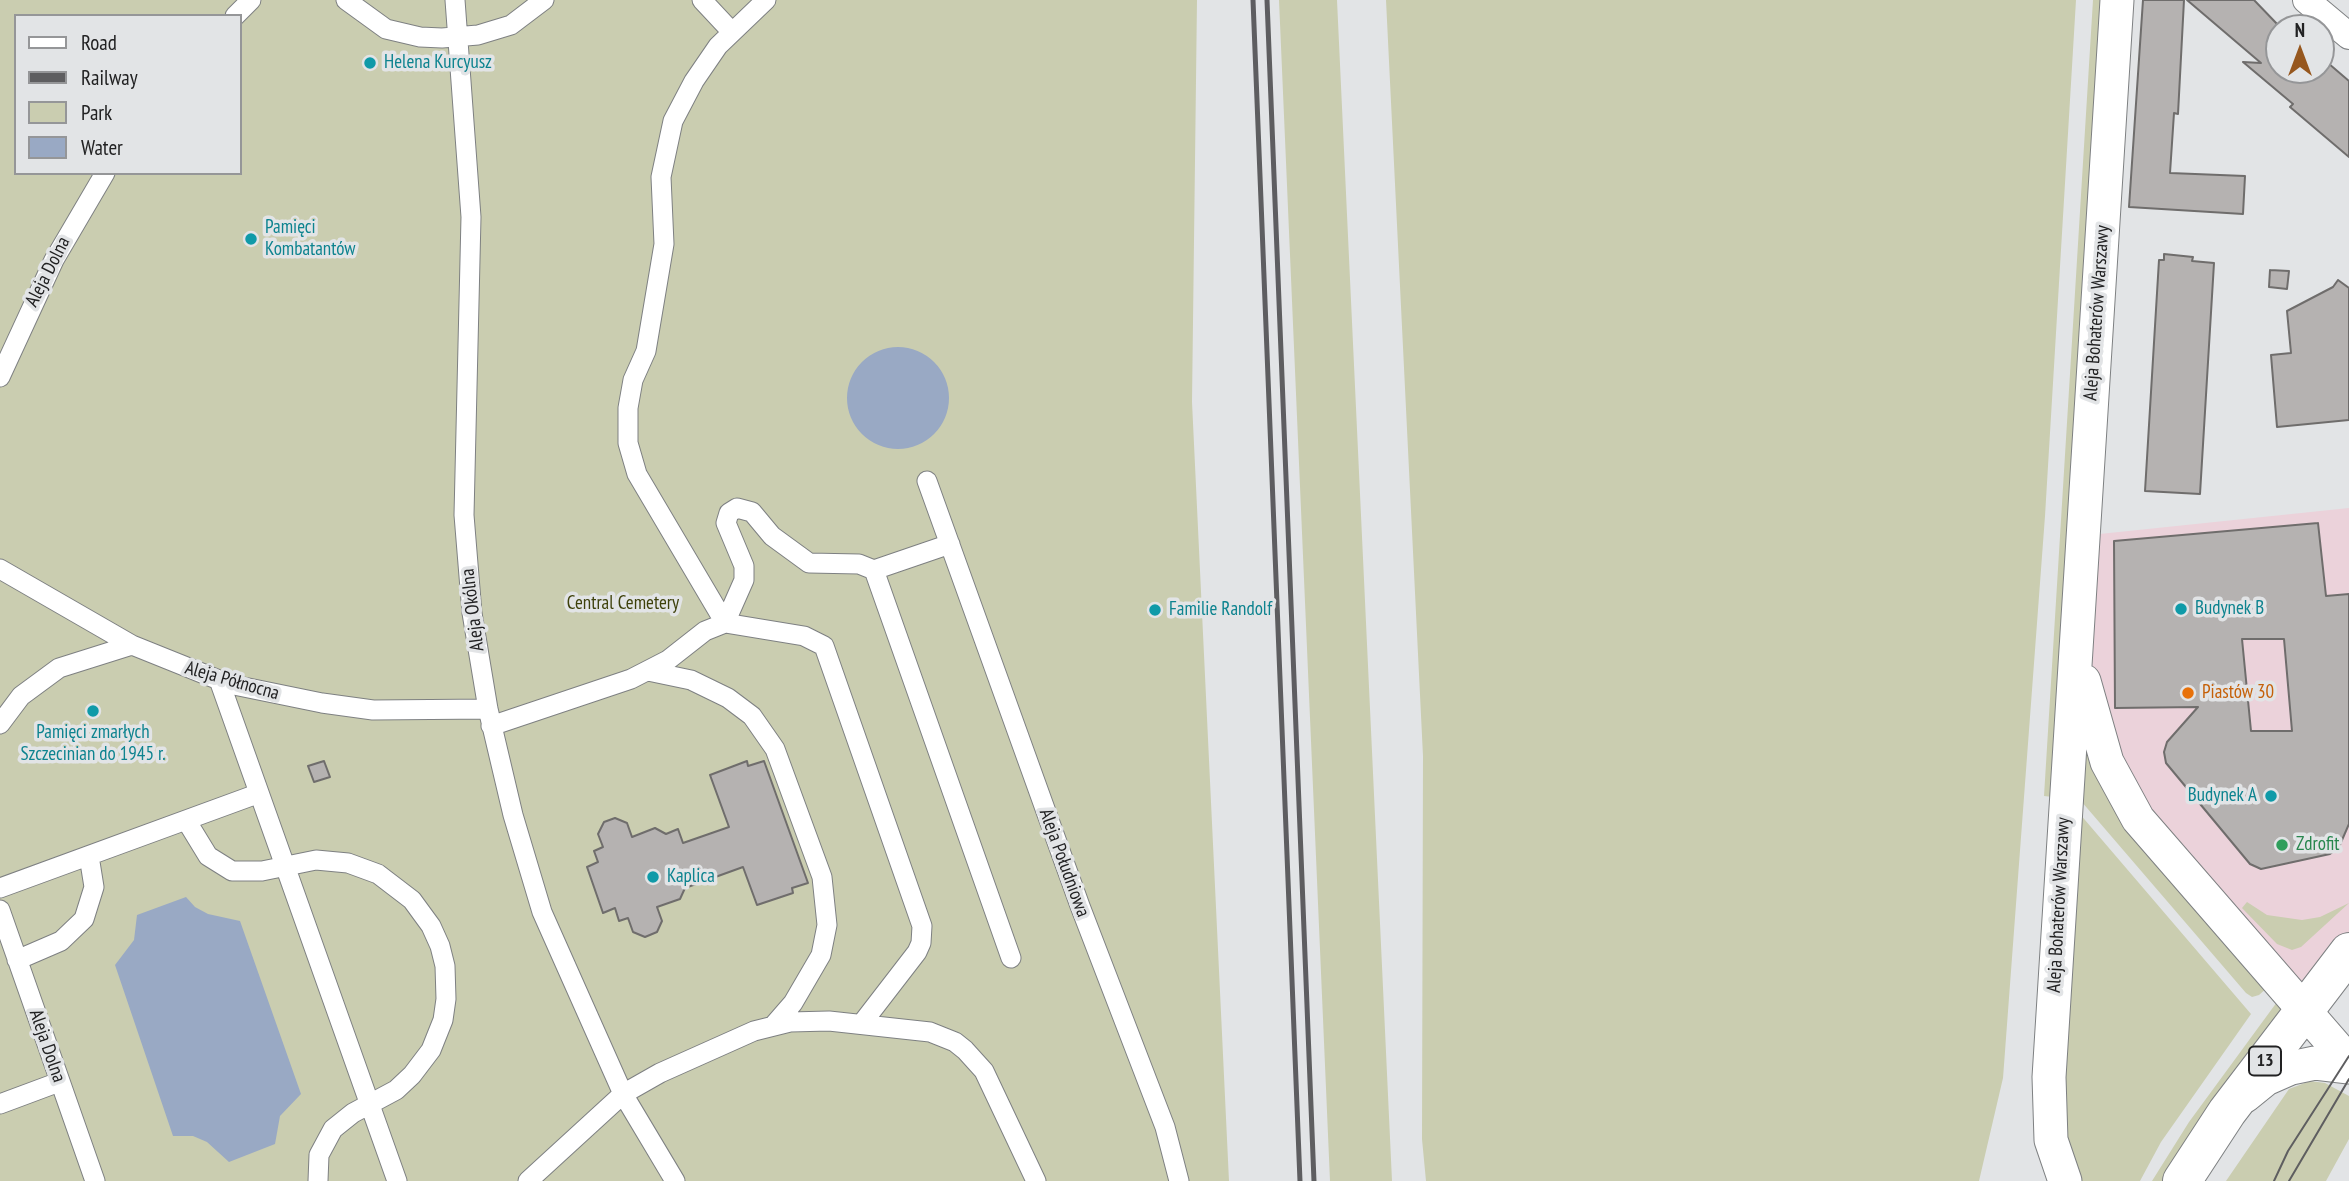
<!DOCTYPE html>
<html>
<head>
<meta charset="utf-8">
<style>
  body { margin:0 }
  #map { position:relative; width:2349px; height:1181px; overflow:hidden; background:#e2e4e6; font-family:"PT Sans Narrow",sans-serif }
  canvas { display:block }
  .legend { position:absolute; left:14px; top:14px; width:228px; height:161px; box-sizing:border-box; background:#e2e4e6; border:2px solid #959698; margin:0; padding:9px 12px; list-style:none; font-size:21px; color:#222223 }
  .legend li { display:flex; align-items:center; gap:14px; height:35px }
  .legend b { width:35px; border:2px solid #959698 }
  .north { position:absolute; left:2265px; top:14px; width:70px; height:70px; box-sizing:border-box; background:#e2e4e6; border:2px solid #959698; border-radius:50%; rotate:0deg; font-size:19px; font-weight:700; line-height:28px; text-align:center; color:#222223 }
  .north::after { content:''; display:block; margin:auto; width:24px; height:32px; background:#96571e; clip-path:polygon(50% 0,100% 100%,50% 72%,0 100%) }
</style>
</head>
<body>
<div id="map">
<canvas width="2349" height="1181"></canvas>
<ul class="legend">
<li><b style="height:9px;background:#fff"></b>Road</li>
<li><b style="height:9px;background:#5e5e60"></b>Railway</li>
<li><b style="height:19px;background:#cacdb0"></b>Park</li>
<li><b style="height:19px;background:#99a9c4"></b>Water</li>
</ul>
<div class="north">N</div>
</div>
<script>
const ctx = document.querySelector('canvas').getContext('2d');
ctx.lineJoin = 'round';
function paint(path, color) {
  ctx.fillStyle = color;
  ctx.fill(path, 'evenodd');
}
function shape(rows) {
  const path = new Path2D();
  for (const r of rows) {
    if (r.length === 3) {
      path.moveTo(r[0] + r[2], r[1]);
      path.arc(r[0], r[1], r[2], 0, 2 * Math.PI);
      continue;
    }
    path.moveTo(r[0], r[1]);
    for (let i = 2; i < r.length; i += 2) path.lineTo(r[i], r[i + 1]);
  }
  return path;
}
function trace(path, color, width, dash) {
  ctx.strokeStyle = color;
  ctx.lineWidth = width;
  ctx.lineCap = dash ? 'butt' : 'round';
  ctx.setLineDash(dash || []);
  ctx.stroke(path);
}
function drawText(font, color, halo, rows, align = 'center') {
  ctx.font = font + ' "PT Sans Narrow",sans-serif';
  ctx.lineWidth = 7;
  ctx.setLineDash([]);
  ctx.textBaseline = 'middle';
  ctx.strokeStyle = halo;
  ctx.fillStyle = color;
  for (const [text, x, y, turn = 0] of rows) {
    ctx.save();
    ctx.translate(x, y);
    ctx.rotate((+turn || 0) * Math.PI / 180);
    ctx.textAlign = isNaN(turn) ? turn : align;
    if (halo) ctx.strokeText(text, 0, 0);
    ctx.fillText(text, 0, 0);
    ctx.restore();
  }
}
paint(shape([
  [2349,508,2349,938,2304,1002,2123,791,2086,659,2090,535]
]), '#ebd2da');
paint(shape([
  [0,0,1197,0,1192,402,1229,1181,0,1181],
  [16,16,240,16,240,173,16,173],
  [1279,0,1337,0,1392,1181,1330,1181],
  [1386,0,2076,0,2045,516,2003,1078,1979,1181,1426,1181,1422,1139,1423,756],
  [2093,0,2105,0,2053,797,2044,796],
  [2075,728,2268,987,2259,995,2252,997,2246,993,2081,801],
  [2079,813,2251,1014,2161,1142,2140,1181,2081,1181,2065,1148,2065,1028],
  [2247,902,2267,915,2302,920,2320,917,2349,903,2301,947,2292,950,2277,944,2242,908],
  [2277,1002,2287,1012,2165,1181,2152,1181,2189,1122],
  [2310,1081,2325,1083,2349,1096,2349,1139,2326,1181,2226,1181,2289,1089]
]), '#cacdb0');
paint(shape([
  [898,398,51],
  [186,897,195,907,208,914,240,921,301,1094,280,1116,275,1144,229,1162,207,1142,193,1136,173,1136,115,965,134,940,137,915]
]), '#99a9c4');
const building = shape([
  [2143,0,2184,0,2178,114,2174,113,2170,173,2245,176,2243,214,2129,207,2143,0],
  [2187,0,2254,0,2279,26,2279,70,2321,70,2321,57,2349,81,2349,157,2290,107,2293,104,2243,62,2261,63,2187,0],
  [2164,254,2193,257,2192,261,2214,263,2200,494,2145,491,2159,260,2164,260,2164,254],
  [2270,270,2289,271,2287,289,2269,287,2270,270],
  [2338,280,2349,288,2349,420,2277,427,2271,355,2291,353,2287,311,2333,287,2338,280],
  [2318,523,2326,596,2349,594,2349,824,2339,847,2330,854,2261,869,2250,864,2166,763,2164,752,2167,742,2198,707,2115,708,2114,541,2318,523],
  [2242,639,2284,639,2292,731,2251,731,2242,639],
  [324,761,330,777,314,782,308,766,324,761],
  [747,761,748,766,764,761,808,883,792,888,793,893,757,905,743,867,685,888,680,899,657,907,662,921,657,932,645,937,633,932,628,918,619,921,615,908,603,913,587,867,598,862,594,851,603,847,598,834,604,822,615,818,627,823,632,837,655,828,666,834,678,829,683,843,729,827,710,775,747,761]
]);
paint(building, '#b5b2b1');
trace(building, '#6f6d6c', 2);
const pedestrian = shape([
  [346,0,386,29,420,37,442,38,478,35,511,25,544,0],
  [455,0,471,217,464,515,472,613,488,709,513,815,542,912,623,1094,675,1181],
  [702,0,731,31],
  [235,16,251,0],
  [0,377,54,260,105,173],
  [927,481,1080,906,1165,1127,1179,1181],
  [0,569,132,645,229,684,322,703,373,710,488,709],
  [874,570,1011,958],
  [725,623,637,474,628,443,628,408,633,380,646,351,664,244,661,177,673,121,694,81,718,46,766,0],
  [725,623,744,580,744,566,726,523,729,513,737,508,752,512,772,536,809,563,859,564,874,570,950,544],
  [648,671,691,680,728,698,752,716,775,749,822,877,827,925,821,955,793,1003,773,1026],
  [219,680,397,1181],
  [0,724,21,696,59,668,132,645],
  [491,726,631,679,668,660,705,631,725,623,804,636,824,646,922,926,921,943,917,952,863,1022],
  [186,820,208,856,232,871,262,871,316,860,348,863,378,874,412,900,431,926,440,946,445,966,446,999,443,1020,431,1050,412,1075,396,1090,353,1113,333,1129,319,1155,318,1181],
  [0,888,257,794],
  [0,910,95,1181],
  [17,960,61,941,84,919,94,887,89,856],
  [0,1104,59,1082],
  [528,1181,623,1094,660,1073,754,1031,790,1022,829,1021,930,1032,955,1042,965,1050,984,1071,1036,1181]
]);
const minor = shape([
  [2306,0,2349,36]
]);
const tertiary = shape([
  [2084,681,2107,762,2138,819,2349,1062],
  [2245,1096,2266,1079,2291,1068,2315,1063,2349,1067],
  [2065,1181,2051,1140,2049,1077,2117,0]
]);
const primary = shape([
  [2182,1181,2227,1112,2349,952]
]);
trace(pedestrian, '#7e8082', 21);
trace(minor, '#7e8082', 28);
trace(tertiary, '#7e8082', 35);
trace(primary, '#7e8082', 40);
trace(pedestrian, '#fff', 19);
trace(minor, '#fff', 26);
trace(tertiary, '#fff', 33);
trace(primary, '#fff', 38);
trace(shape([
  [2274,1181,2288,1151,2349,1056],
  [2289,1181,2349,1079]
]), '#5e5e60', 2);
trace(shape([
  [1253,0,1300,1181],
  [1267,0,1314,1181]
]), '#5e5e60', 5);
for (const [x, y, r, color] of [
  [370,63,7,"#0f9aa8"],
  [251,239,7,"#0f9aa8"],
  [2181,609,7,"#0f9aa8"],
  [1155,610,7,"#0f9aa8"],
  [2188,693,7,"#e8710a"],
  [93,711,7,"#0f9aa8"],
  [2271,796,7,"#0f9aa8"],
  [2282,845,7,"#2e9e5b"],
  [653,877,7,"#0f9aa8"]
]) {
  const dot = new Path2D();
  dot.arc(x, y, r, 0, 2 * Math.PI);
  ctx.fillStyle = color;
  ctx.fill(dot);
  trace(dot, '#e2e4e6', 2.5);
}
for (const [x, y, w] of [
  [2265,1061,32]
]) {
  const box = new Path2D();
  box.roundRect(x - w / 2, y - 14.5, w, 29, 5);
  ctx.fillStyle = '#e2e4e6';
  ctx.fill(box);
  trace(box, '#222223', 2);
}
drawText('bold 18px', '#222223', null, [
  ["13",2265,1061]
]);
drawText('19px', '#0d838f', '#e2e4e6', [
  ["Helena Kurcyusz",384,63],
  ["Pamięci",265,228],
  ["Kombatantów",265,250],
  ["Budynek B",2195,609],
  ["Familie Randolf",1169,610],
  ["Pamięci zmarłych",93,733,"center"],
  ["Szczecinian do 1945 r.",93,755,"center"],
  ["Budynek A",2257,796,"right"],
  ["Kaplica",667,877]
], 'left');
drawText('19px', '#222223', '#e2e4e6', [
  ["Aleja Dolna",48,272,-63],
  ["Aleja Bohaterów Warszawy",2097,313,-86],
  ["Aleja Okólna",473,610,-97],
  ["Aleja Północna",232,681,16],
  ["Aleja Południowa",1064,863,70],
  ["Aleja Bohaterów Warszawy",2059,905,-87],
  ["Aleja Dolna",47,1046,71]
]);
drawText('19px', '#3e410b', '#e2e4e6', [
  ["Central Cemetery",623,604]
]);
drawText('19px', '#c56008', '#e2e4e6', [
  ["Piastów 30",2202,693]
], 'left');
drawText('19px', '#27864d', '#e2e4e6', [
  ["Zdrofit",2296,845]
], 'left');
</script>
</body>
</html>
